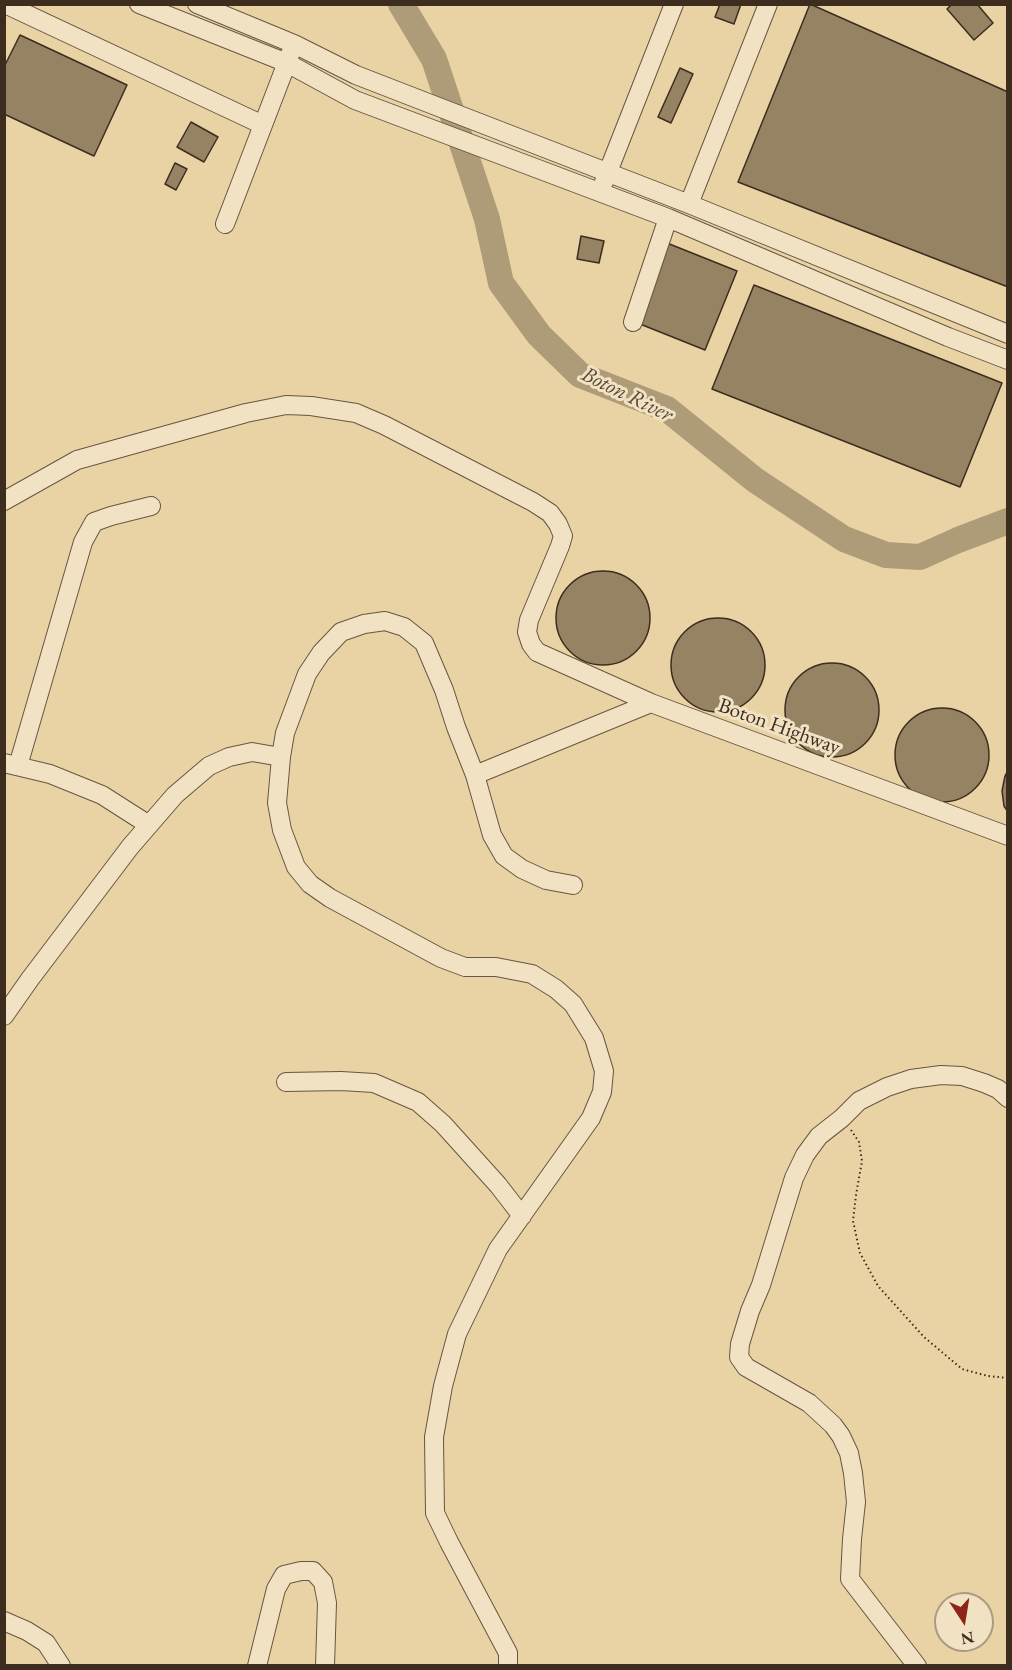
<!DOCTYPE html>
<html>
<head>
<meta charset="utf-8">
<style>
  body { margin:0 }
  #map { position:relative; width:1012px; height:1670px; overflow:hidden; background:#e9d3a4; font-family:"EB Garamond",serif }
  canvas { display:block }
  .frame { position:absolute; inset:0; border:6px solid #3c2d1f; pointer-events:none }
  .north { position:absolute; left:934px; top:1592px; width:60px; height:60px; box-sizing:border-box; background:#f1e2c4; border:2px solid #a99a82; border-radius:50%; rotate:168deg; font-size:16px; font-weight:700; line-height:24px; text-align:center; color:#3c2d1f }
  .north::after { content:''; display:block; margin:auto; width:21px; height:27px; background:#8f2418; clip-path:polygon(50% 0,100% 100%,50% 72%,0 100%) }
</style>
</head>
<body>
<div id="map">
<canvas width="1012" height="1670"></canvas>
<div class="frame"></div>
<div class="north">N</div>
</div>
<script>
const ctx = document.querySelector('canvas').getContext('2d');
ctx.lineJoin = 'round';
function shape(rows) {
  const path = new Path2D();
  for (const r of rows) {
    if (r.length === 3) {
      path.moveTo(r[0] + r[2], r[1]);
      path.arc(r[0], r[1], r[2], 0, 2 * Math.PI);
      continue;
    }
    path.moveTo(r[0], r[1]);
    for (let i = 2; i < r.length; i += 2) path.lineTo(r[i], r[i + 1]);
  }
  return path;
}
function trace(path, color, width, dash) {
  ctx.strokeStyle = color;
  ctx.lineWidth = width;
  ctx.lineCap = dash ? 'butt' : 'round';
  ctx.setLineDash(dash || []);
  ctx.stroke(path);
}
function paint(path, color) {
  ctx.fillStyle = color;
  ctx.fill(path, 'evenodd');
}
function drawText(font, color, halo, rows, align = 'center') {
  ctx.font = font + ' "EB Garamond",serif';
  ctx.lineWidth = 6;
  ctx.setLineDash([]);
  ctx.textBaseline = 'middle';
  ctx.strokeStyle = halo;
  ctx.fillStyle = color;
  for (const [text, x, y, turn = 0] of rows) {
    ctx.save();
    ctx.translate(x, y);
    ctx.rotate((+turn || 0) * Math.PI / 180);
    ctx.textAlign = isNaN(turn) ? turn : align;
    if (halo) ctx.strokeText(text, 0, 0);
    ctx.fillText(text, 0, 0);
    ctx.restore();
  }
}
trace(shape([
  [401,4,434,59,487,219,501,283,539,335,580,375,667,409,755,480,844,539,886,555,920,557,958,540,1008,521]
]), '#ae9b77', 26);
const building = shape([
  [720,4,741,4,734,24,715,17,720,4],
  [810,4,1008,92,1008,287,738,182,810,4],
  [952,4,977,4,993,23,974,40,947,9,952,4],
  [20,35,127,85,94,156,4,114,4,67,20,35],
  [680,68,693,74,671,123,658,117,680,68],
  [191,122,218,137,204,162,177,147,191,122],
  [175,163,187,169,176,190,165,184,175,163],
  [581,236,604,241,599,263,577,259,581,236],
  [667,243,737,271,705,350,635,322,667,243],
  [754,285,1002,383,960,487,712,389,754,285],
  [603,618,47],
  [718,665,47],
  [832,710,47],
  [942,755,47],
  [1008,770,1008,812,1004,806,1002,791,1005,776,1008,770]
]);
paint(building, '#968364');
trace(building, '#3c2d1f', 1.5);
const minor = shape([
  [5,4,263,125],
  [139,4,287,63,355,100,668,218,948,337,1008,360],
  [197,4,294,44,356,75,689,204,1008,334],
  [604,182,674,4],
  [689,204,768,4],
  [225,224,291,52],
  [633,322,668,218],
  [4,501,77,460,246,413,286,405,311,406,356,413,384,425,533,502,550,513,558,524,563,536,560,546,529,620,527,632,531,644,537,652,651,703,1008,836],
  [4,763,50,774,102,795,149,825],
  [18,766,83,542,94,522,111,516,151,506],
  [475,775,492,835,504,856,522,869,546,880,573,885],
  [4,1016,30,979,130,847,175,795,209,766,229,757,252,752,281,757],
  [286,1082,341,1081,374,1083,418,1102,443,1124,498,1185,522,1216],
  [4,1621,27,1631,46,1643,61,1666],
  [257,1666,276,1589,284,1575,301,1571,313,1571,323,1582,327,1603,325,1666],
  [508,1666,508,1653,449,1542,435,1513,434,1437,443,1386,457,1334,498,1249,591,1118,602,1092,604,1071,594,1038,573,1004,556,989,532,974,496,967,465,967,441,958,330,898,310,884,296,867,282,830,277,803,281,757,285,733,307,674,321,653,341,632,364,624,385,621,404,627,424,643,444,690,456,727,475,775,651,703],
  [917,1666,850,1579,852,1539,856,1502,853,1473,849,1453,841,1436,833,1425,809,1403,746,1367,739,1357,740,1344,750,1311,761,1285,794,1178,805,1155,819,1136,842,1118,859,1101,887,1087,911,1079,941,1075,962,1076,984,1083,998,1089,1008,1098]
]);
trace(minor, '#675640', 20);
trace(shape([
  [851,1130,859,1142,862,1161,856,1195,853,1221,860,1253,878,1286,924,1337,962,1369,988,1376,1008,1378]
]), '#3c2d1f', 2, [1.5, 3]);
trace(minor, '#f1e2c4', 18);
drawText('21px', '#3c2d1f', '#f1e2c4', [
  ["Boton Highway",779,727,20]
]);
drawText('italic 22px', '#584835', '#f1e2c4', [
  ["Boton River",627,395,26]
]);
</script>
</body>
</html>
